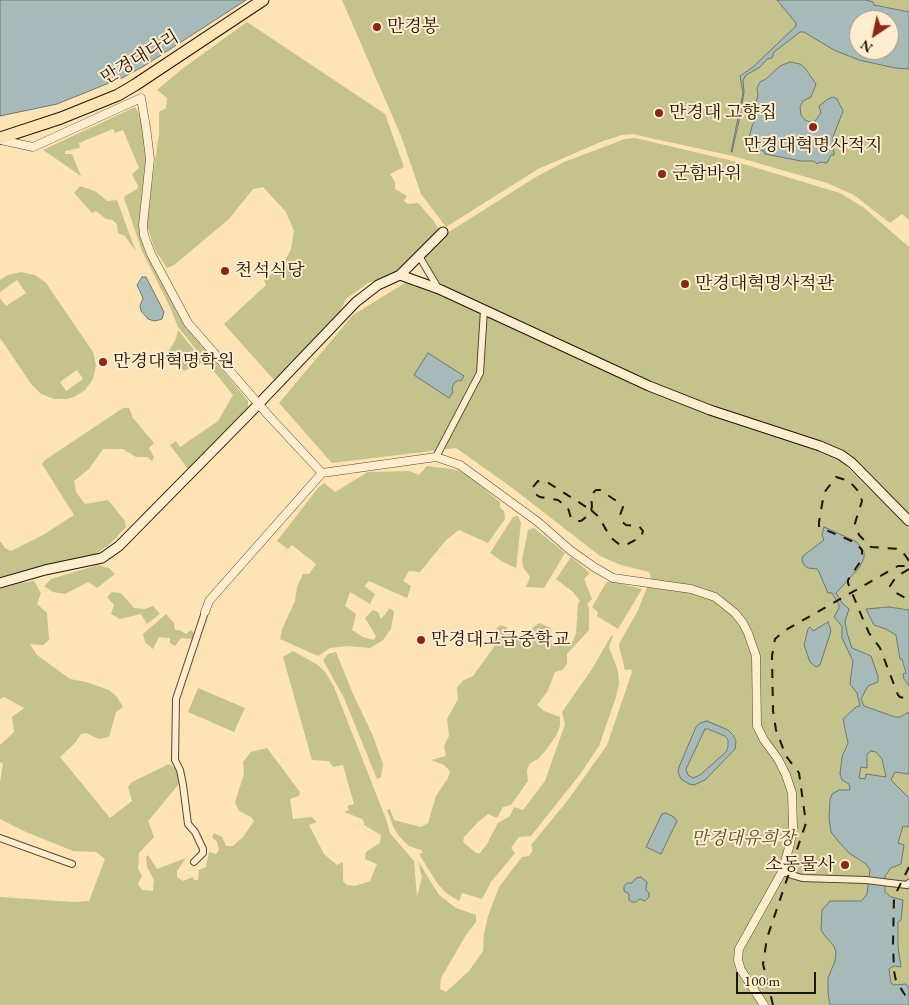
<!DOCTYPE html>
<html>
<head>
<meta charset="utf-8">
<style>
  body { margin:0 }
  #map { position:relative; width:909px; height:1005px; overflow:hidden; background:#fee3b4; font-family:"EB Garamond",serif }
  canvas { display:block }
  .north { position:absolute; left:849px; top:10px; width:50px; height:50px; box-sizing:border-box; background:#feedce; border:1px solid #a6967d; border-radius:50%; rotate:214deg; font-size:14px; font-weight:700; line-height:20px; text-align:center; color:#221404 }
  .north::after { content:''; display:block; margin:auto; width:18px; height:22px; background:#8f2418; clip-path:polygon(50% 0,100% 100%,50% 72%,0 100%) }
  .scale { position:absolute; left:736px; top:972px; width:80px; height:22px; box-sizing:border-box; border:2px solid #221404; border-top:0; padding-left:6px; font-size:15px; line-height:18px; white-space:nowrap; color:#221404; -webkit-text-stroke:4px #feedce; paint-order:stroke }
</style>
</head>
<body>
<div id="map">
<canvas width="909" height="1005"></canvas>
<div class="north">N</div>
<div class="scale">100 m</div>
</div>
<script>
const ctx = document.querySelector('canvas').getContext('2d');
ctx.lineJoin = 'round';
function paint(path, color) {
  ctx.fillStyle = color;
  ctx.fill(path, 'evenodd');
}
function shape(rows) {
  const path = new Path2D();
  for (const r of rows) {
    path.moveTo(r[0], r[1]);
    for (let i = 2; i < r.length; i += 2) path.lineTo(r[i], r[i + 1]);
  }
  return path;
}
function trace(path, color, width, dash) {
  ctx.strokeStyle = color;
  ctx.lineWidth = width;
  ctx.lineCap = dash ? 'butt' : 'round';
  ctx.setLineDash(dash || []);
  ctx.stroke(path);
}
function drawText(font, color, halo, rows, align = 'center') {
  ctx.font = font + ' "EB Garamond","Noto Serif KR",serif';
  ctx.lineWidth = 4;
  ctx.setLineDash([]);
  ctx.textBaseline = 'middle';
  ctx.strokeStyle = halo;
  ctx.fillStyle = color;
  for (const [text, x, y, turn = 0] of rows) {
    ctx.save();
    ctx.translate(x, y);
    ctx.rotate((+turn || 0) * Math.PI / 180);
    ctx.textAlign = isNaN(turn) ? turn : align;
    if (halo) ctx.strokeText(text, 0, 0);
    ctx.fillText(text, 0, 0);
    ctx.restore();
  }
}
paint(shape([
  [342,0,909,0,909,220,902,214,890,223,854,195,827,183,733,156,632,134,622,135,603,141,538,169,446,227,421,194,401,136],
  [859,20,889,20,889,50,859,50],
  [247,22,385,114,404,167,390,174,395,182,395,189,407,196,404,201,408,204,418,203,433,220,439,229,437,233,393,275,368,283,346,299,337,317,311,345,274,380,224,324,266,285,264,280,284,263,291,249,294,231,286,212,263,187,253,189,229,219,174,265,167,268,155,250,146,222,159,134,159,112,166,108,167,98,157,90,182,69],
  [135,107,141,117,148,161,141,235,144,248,183,323,248,401,248,409,246,412,188,469,170,445,176,441,180,447,218,421,233,395,178,327,170,307,142,251,124,198,125,196,137,189,138,186,132,174,139,168,123,130,115,133,113,129,79,143,80,148,65,151,65,154,72,154,81,176,43,150],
  [635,138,737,162,840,193,863,207,909,247,909,519,845,452,663,388,449,290,436,279,424,255,444,235,536,177,564,162,625,139],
  [80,186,95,191,107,201,117,200,136,252,125,236,118,233,117,224,112,220,106,219,96,211,92,213,74,193],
  [21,272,35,275,46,283,93,352,96,365,93,379,85,390,74,397,67,399,54,399,41,394,32,385,0,338,0,298,6,306,26,293,17,280,0,292,0,280,8,275],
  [77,370,83,379,66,391,60,382],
  [405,283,425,286,646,388,709,414,836,456,909,528,909,1005,0,1005,0,897,74,902,89,901,105,859,96,852,73,851,26,832,0,819,0,782,3,764,0,762,0,745,14,732,12,717,24,708,4,697,0,699,0,589,21,583,34,581,41,593,37,604,47,613,49,640,43,645,30,644,37,655,70,679,86,682,109,690,117,697,123,707,116,712,109,737,99,739,86,733,81,734,75,743,60,757,110,818,132,801,128,787,132,782,169,764,176,769,180,776,179,784,148,821,154,837,139,853,138,869,142,876,138,884,142,890,153,891,154,880,147,867,146,857,148,855,157,869,186,858,177,871,177,877,183,881,193,877,194,880,198,880,199,870,206,867,209,852,216,854,219,850,217,842,212,837,214,833,222,837,226,846,233,846,243,837,254,821,251,817,239,811,235,802,244,774,243,762,251,752,267,748,300,792,299,796,290,799,293,819,312,817,317,822,309,825,324,854,337,865,343,862,343,881,347,885,355,886,370,881,377,864,365,859,366,852,380,843,381,835,364,825,364,822,362,819,344,812,349,810,347,806,354,804,343,765,333,767,329,761,312,760,283,657,293,651,318,665,326,673,334,687,386,819,390,833,414,861,417,897,422,877,418,861,439,895,456,908,476,915,476,922,466,935,441,978,440,989,446,992,469,971,483,951,484,934,488,916,499,887,522,857,529,856,533,850,531,845,568,800,607,745,632,672,631,669,625,670,619,646,620,642,637,612,651,578,649,572,621,565,600,556,511,487,456,448,332,463,279,403,353,315],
  [178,330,204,362,184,371,168,352,175,341],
  [123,408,129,408,133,418,154,443,149,448,154,457,152,461,147,457,136,457,123,449,103,449,89,469,74,481,76,492,85,504,108,500,125,521,126,527,110,544,93,556,0,580,0,541,5,548,11,551,43,535,74,515,42,464,45,460],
  [427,466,458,470,471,478,500,502,500,508,504,511,505,519,488,543,459,530,446,540,420,572,409,571,403,581,411,586,407,598,369,581,364,586,375,594,370,604,350,592,345,606,356,614,352,630,363,637,374,640,376,636,365,618,373,610,378,612,381,619,390,608,394,612,391,629,383,640,370,648,348,646,330,648,318,656,280,639,282,629,295,601,297,587,303,574,309,574,316,564,292,545,288,549,277,541,318,488,324,483,335,492,368,472,409,471,419,475],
  [518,516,521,523,516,568,503,562,490,553,513,517],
  [534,528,565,553,544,588,526,587,530,577,523,567,522,560,528,530],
  [571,557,590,573,584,579,592,599,587,604,589,607,589,630,567,654,567,664,562,670,555,672,547,692,537,705,544,711,560,717,560,726,556,736,546,750,538,759,530,763,527,770,528,781,511,805,503,807,497,818,488,814,478,822,464,837,463,842,476,853,480,853,487,844,498,823,510,816,514,807,523,810,545,781,565,724,562,712,592,669,611,636,613,636,609,647,618,671,619,684,616,697,599,746,581,773,531,836,519,837,511,848,515,853,491,882,482,899,462,893,459,901,446,893,437,883,419,854,423,853,421,850,409,846,398,835,393,826,387,810,390,809,394,820,421,827,428,823,436,796,448,778,450,771,444,765,431,760,446,756,444,746,449,736,447,719,458,699,457,687,464,680,473,676,494,647,493,632,500,625,506,627,515,637,521,637,539,623,551,628,551,640,556,646,573,641,576,633,578,604,580,601,573,592,556,579],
  [98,565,109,568,115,574,97,588,88,582,65,594,53,592,44,586,51,579],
  [610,581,642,589,618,629,597,616,598,612,592,607,606,583],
  [112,592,121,593,134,608,145,609,153,606,160,614,147,624,141,614,120,619,111,614,114,605,107,597],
  [166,614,174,623,175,630,179,630,186,634,191,630,195,634,192,639,181,638,175,646,170,643,170,638,159,637,153,649,145,642,143,634],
  [336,652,353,694,373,736,383,764,381,777,377,779,344,698,323,660,328,654],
  [198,688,245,708,234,732,188,712]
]), '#c3c38b');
const water = shape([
  [0,0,246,0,144,66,124,77,57,104,0,116,0,0],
  [777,0,866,0,873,2,874,5,909,12,909,69,895,68,859,60,834,50,804,32,800,32,774,52,772,58,767,59,760,67,746,75,743,80,744,92,740,116,732,152,731,152,743,93,740,76,753,67,796,26,796,23,777,0],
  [859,20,889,20,889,50,859,50,859,20],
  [790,62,800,64,805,68,816,84,811,97,803,101,800,107,801,115,805,120,810,122,815,121,821,113,819,106,828,99,833,97,837,99,843,111,833,137,834,155,831,155,827,163,819,162,818,164,813,161,801,161,765,154,764,151,756,150,751,146,750,142,748,142,752,126,755,120,755,107,758,95,757,88,760,82,766,79,780,66,790,62],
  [142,277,146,277,164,312,162,319,159,320,154,321,148,319,141,311,140,306,143,298,137,285,142,277],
  [428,353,464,376,461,381,459,380,454,383,452,388,453,392,449,398,414,375,428,353],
  [824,527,857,542,864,552,864,558,859,568,836,593,842,603,849,609,845,621,847,633,852,648,871,656,878,676,878,682,868,686,861,699,864,706,895,717,900,717,909,712,909,774,895,772,891,780,909,798,909,827,903,826,898,843,904,845,901,864,891,868,885,876,885,892,891,897,903,900,901,920,898,922,898,947,901,967,894,966,889,969,891,983,894,985,906,984,909,988,909,1005,830,1005,828,993,828,978,835,961,836,952,834,946,825,936,821,930,822,910,830,901,861,901,864,898,867,894,870,870,866,864,849,853,838,841,831,832,829,818,830,800,832,794,839,790,850,790,849,784,842,780,840,774,842,757,848,743,843,719,856,707,860,706,857,693,850,684,853,661,842,638,842,626,834,617,839,608,839,605,832,593,828,593,819,572,817,569,808,568,804,565,802,560,803,556,824,540,822,535,824,527],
  [871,751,876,752,882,759,886,777,866,774,865,779,859,778,861,767,867,768,867,754,871,751],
  [889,607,909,610,909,686,904,679,903,674,906,673,902,659,900,659,896,635,886,629,874,625,866,609,889,607],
  [828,622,831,631,820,665,816,667,810,662,804,645,808,629,810,627,813,631,828,622],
  [707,721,728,730,733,735,736,741,735,749,705,780,694,785,689,784,681,779,678,772,679,767,696,727,700,723,707,721],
  [705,729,708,729,725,736,728,740,728,747,726,752,700,775,693,778,688,775,686,769,705,729],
  [666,813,674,817,677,821,661,854,646,847,662,814,666,813],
  [641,877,647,882,646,890,649,893,649,897,645,901,640,899,636,902,632,902,629,900,629,894,624,891,624,886,627,883,632,883,636,878,641,877]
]);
paint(water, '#a6bbb9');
trace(water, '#717871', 1);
const minor = shape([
  [419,256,438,288],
  [436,457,480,373,484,310],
  [0,838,72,864],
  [194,862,203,853,203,849,195,832,188,824,183,785,180,770,175,760,176,699,205,612],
  [782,872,802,878,866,880,907,885,909,883]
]);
const tertiary = shape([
  [0,140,33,147,141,98,146,127,150,159,143,225,144,235,151,254,188,323,269,416,322,473],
  [205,612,209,601,216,593,322,473,436,457,460,465,538,522,570,550,594,567,613,578,691,589,715,597,735,613,743,623,748,633,756,656,757,726,764,740,778,759,786,775,792,793,793,827,790,844,782,872,739,949,738,960,741,970,764,1005]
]);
const secondary = shape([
  [400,275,439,289,649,386,710,410,820,446,841,455,852,463,909,521],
  [0,583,45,570,102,558,119,546,249,414,356,302,378,285,400,275,443,232]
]);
const trunk = shape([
  [0,138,61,118,118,95,135,85,263,0]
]);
trace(minor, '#594830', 8);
trace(tertiary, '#594830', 9);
trace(secondary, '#221404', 11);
trace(trunk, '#221404', 13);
trace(minor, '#feedce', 6);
trace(tertiary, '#feedce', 8);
trace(secondary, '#feedce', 9);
trace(trunk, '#fee3b4', 11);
trace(shape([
  [591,510,599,517,610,537,620,545,626,545,641,537,643,531,639,526,626,525,621,521,620,515,623,507,621,504,600,490,596,490,591,495,592,507,591,510,586,517,581,521,576,521,571,518,568,508,558,500,540,497,535,494,533,491,533,487,538,481,547,482,591,510],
  [909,561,905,555,899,549,871,547,859,535,855,523,862,501,860,493,849,481,836,477,824,493,819,522,819,527,856,543,862,550,862,559,848,580,848,583,862,617,869,633,880,648,898,695,900,697,909,699],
  [909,569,896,577,890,586,893,591,909,600],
  [909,867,894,897,893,943,894,971,896,981,909,1001],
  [773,1005,763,964,767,938,806,823,799,773,786,756,776,730,773,711,772,656,775,639,784,631,898,566,909,566]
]), '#221404', 2, [9, 9]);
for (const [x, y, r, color] of [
  [377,27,5,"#8f2418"],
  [659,113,5,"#8f2418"],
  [813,127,5,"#8f2418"],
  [662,174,5,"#8f2418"],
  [225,271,5,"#8f2418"],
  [685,284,5,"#8f2418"],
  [103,362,5,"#8f2418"],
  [421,640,5,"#8f2418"],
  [845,865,5,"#8f2418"]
]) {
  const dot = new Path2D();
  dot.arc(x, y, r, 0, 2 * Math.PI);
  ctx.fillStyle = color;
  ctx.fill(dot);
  trace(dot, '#feedce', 2);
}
drawText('18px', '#221404', '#feedce', [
  ["만경봉",387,27],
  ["만경대 고향집",669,113],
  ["만경대혁명사적지",813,146,"center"],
  ["군함바위",672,174],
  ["천석식당",235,271],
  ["만경대혁명사적관",695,284],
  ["만경대혁명학원",113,362],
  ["만경대고급중학교",431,640],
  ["소동물사",835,865,"right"]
], 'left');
drawText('18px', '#221404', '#feedce', [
  ["만경대다리",140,58,-31]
]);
drawText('italic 18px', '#5a5133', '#feedce', [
  ["만경대유희장",743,839]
]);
</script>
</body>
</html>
